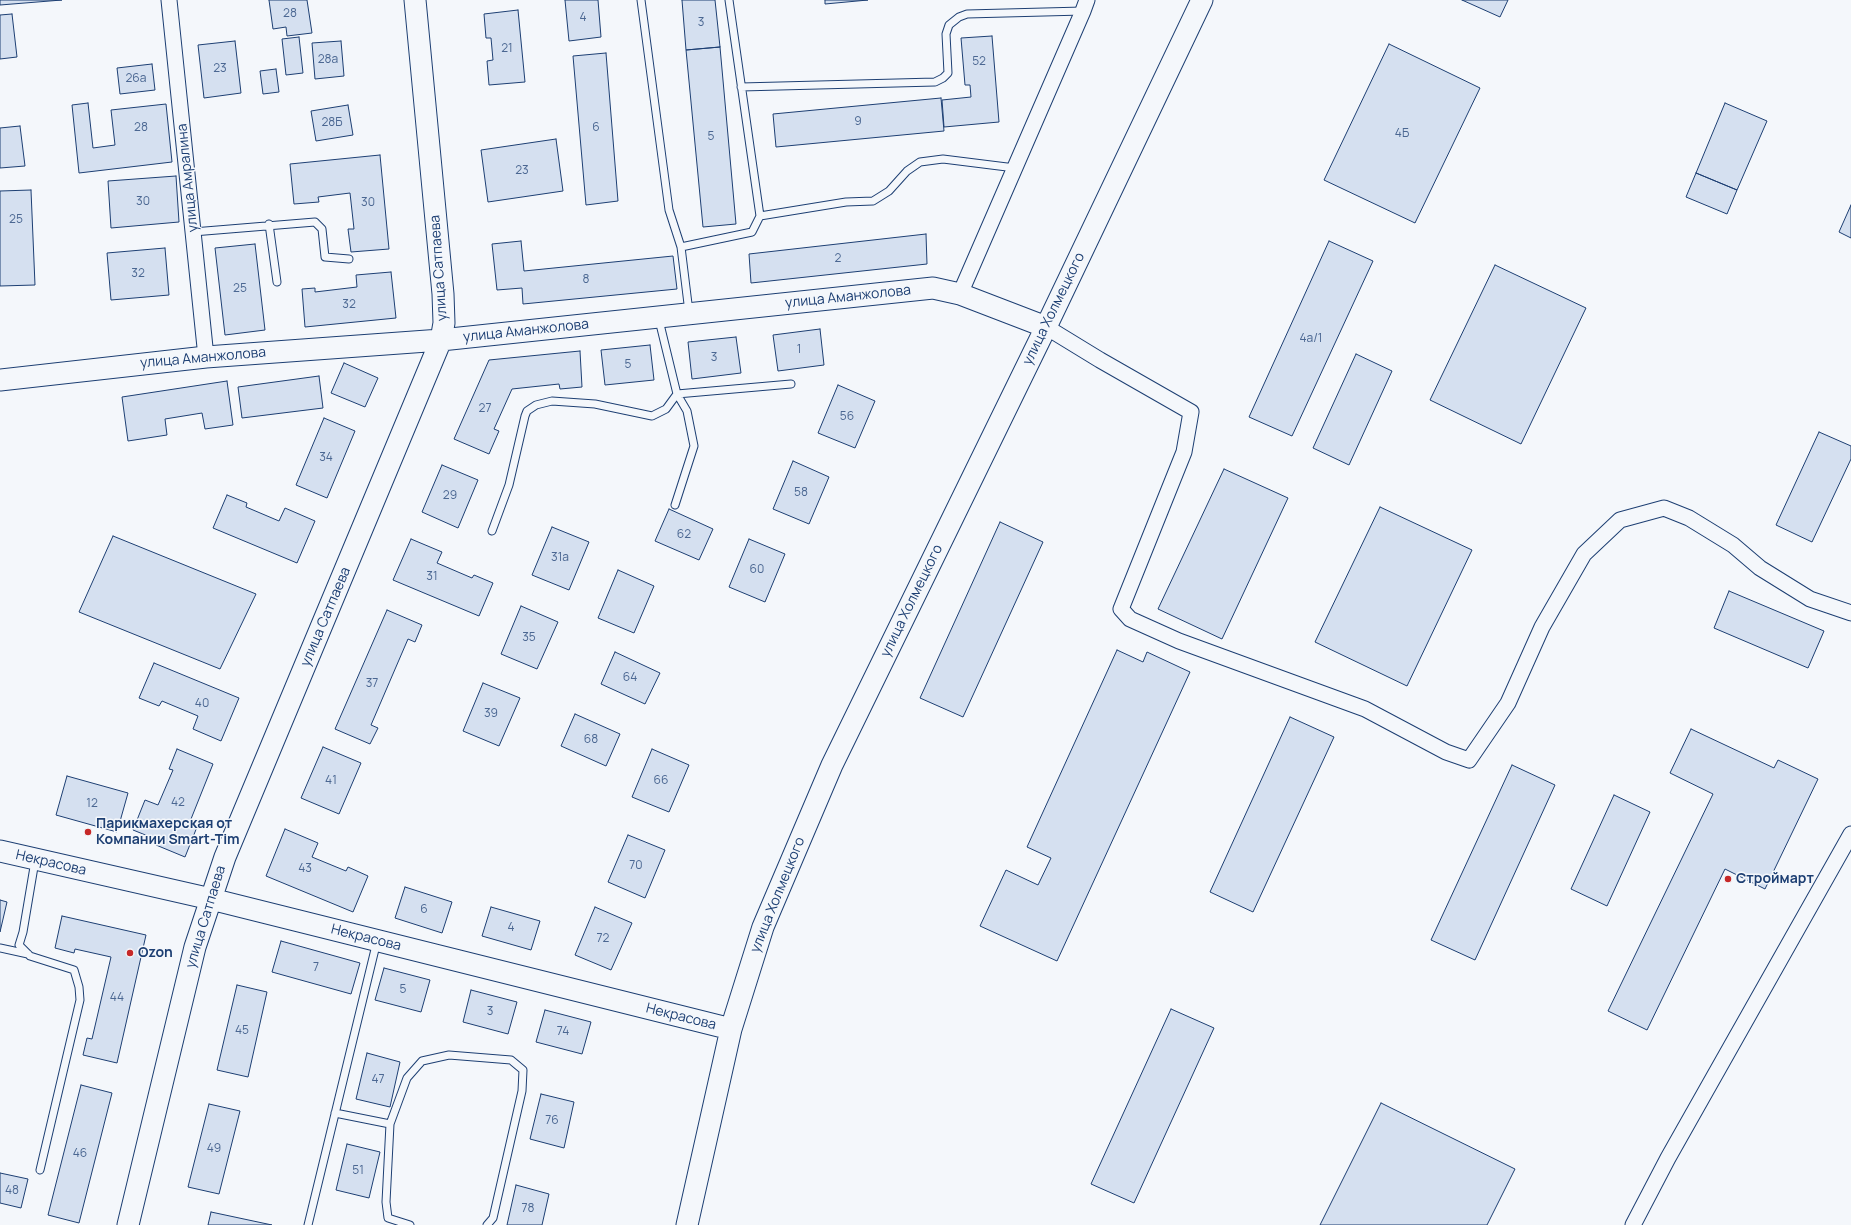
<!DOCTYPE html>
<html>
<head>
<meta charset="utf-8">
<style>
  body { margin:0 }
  canvas { display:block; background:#f4f7fb }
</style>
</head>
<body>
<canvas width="1851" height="1225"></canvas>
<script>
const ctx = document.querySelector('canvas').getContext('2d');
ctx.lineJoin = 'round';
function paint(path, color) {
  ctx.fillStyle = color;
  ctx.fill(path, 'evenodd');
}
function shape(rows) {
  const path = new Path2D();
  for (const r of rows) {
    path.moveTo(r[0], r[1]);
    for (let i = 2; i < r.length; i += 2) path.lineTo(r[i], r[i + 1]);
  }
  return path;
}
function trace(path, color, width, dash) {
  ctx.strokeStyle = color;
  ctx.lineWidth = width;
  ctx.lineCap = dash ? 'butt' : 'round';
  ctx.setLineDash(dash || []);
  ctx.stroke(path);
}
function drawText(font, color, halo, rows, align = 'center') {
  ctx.font = font + ' Manrope,sans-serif';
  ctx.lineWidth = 3;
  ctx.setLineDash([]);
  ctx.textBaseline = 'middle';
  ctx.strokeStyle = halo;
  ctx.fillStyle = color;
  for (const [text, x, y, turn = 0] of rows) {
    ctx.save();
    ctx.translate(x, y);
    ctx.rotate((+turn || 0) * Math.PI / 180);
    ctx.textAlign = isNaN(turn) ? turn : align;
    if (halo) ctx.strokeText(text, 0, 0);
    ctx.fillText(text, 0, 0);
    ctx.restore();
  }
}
const building = shape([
  [0,0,62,0,0,5,0,0],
  [269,0,307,0,312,33,287,36,286,27,273,29,269,0],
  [565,0,598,0,601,37,569,41,565,0],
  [682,0,715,0,720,47,686,50,682,0],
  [825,0,868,0,825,4,825,0],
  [1462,0,1508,0,1500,17,1462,0],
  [518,10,525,82,489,85,487,61,493,60,491,38,486,38,484,14,518,10],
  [12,14,17,57,0,59,0,15,12,14],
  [992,36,999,122,944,127,942,100,971,97,970,85,965,85,961,38,992,36],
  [299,37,303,73,286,75,282,39,299,37],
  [235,41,241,93,204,98,198,45,235,41],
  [341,41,344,76,315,79,312,43,341,41],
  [1389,44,1480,88,1415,223,1324,180,1389,44],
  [720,47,736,224,703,227,686,50,720,47],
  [606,53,618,201,586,205,573,56,606,53],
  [152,64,155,90,120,94,117,68,152,64],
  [276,69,279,92,263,94,260,71,276,69],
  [941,98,944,131,776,147,773,114,941,98],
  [88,103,93,148,115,145,111,110,166,104,172,162,79,173,72,105,88,103],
  [1725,103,1767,121,1737,190,1696,173,1725,103],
  [348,105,353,135,316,141,311,111,348,105],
  [20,126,25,166,0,168,0,128,20,126],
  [556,139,563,191,488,202,481,150,556,139],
  [380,155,389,249,351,252,348,229,354,229,350,193,318,197,319,202,294,204,290,164,380,155],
  [1696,173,1737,190,1727,214,1686,197,1696,173],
  [176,176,179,222,111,228,108,181,176,176],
  [31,190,35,285,0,286,0,191,31,190],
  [1851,205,1851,238,1839,232,1851,205],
  [926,234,927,264,751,283,749,254,926,234],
  [521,241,524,271,673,256,677,289,523,304,522,288,497,290,492,244,521,241],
  [1329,241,1373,261,1292,436,1249,417,1329,241],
  [255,244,265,330,225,335,215,248,255,244],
  [165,248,169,295,111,300,107,253,165,248],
  [1495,265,1586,308,1521,444,1430,400,1495,265],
  [391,272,396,318,305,327,302,289,315,288,315,292,357,287,356,275,391,272],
  [820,329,824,365,778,371,773,335,820,329],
  [736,337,741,373,692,379,688,342,736,337],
  [650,345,654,380,605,385,601,350,650,345],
  [580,351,582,387,560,389,559,384,512,389,494,429,499,431,489,454,454,439,489,360,580,351],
  [1356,354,1392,371,1349,465,1313,448,1356,354],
  [344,363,378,378,365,407,331,393,344,363],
  [319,376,323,408,242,418,238,387,319,376],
  [227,381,233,425,205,429,202,413,165,419,167,435,128,441,122,397,227,381],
  [838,385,875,401,855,448,818,433,838,385],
  [324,418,355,431,327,498,296,485,324,418],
  [1819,432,1851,446,1851,459,1812,542,1776,525,1819,432],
  [793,461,829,477,809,524,773,509,793,461],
  [442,465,478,480,458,528,422,512,442,465],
  [1224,469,1288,498,1222,639,1158,609,1224,469],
  [227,495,247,503,246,507,279,521,285,508,315,521,297,563,213,528,227,495],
  [1380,507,1472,550,1407,686,1315,642,1380,507],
  [669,509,713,529,699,560,655,541,669,509],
  [1000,522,1043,542,963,717,920,698,1000,522],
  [552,527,589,542,569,590,532,575,552,527],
  [113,536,256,594,220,669,79,612,113,536],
  [411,539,442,552,437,563,472,578,474,575,493,583,479,616,393,580,411,539],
  [749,539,785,554,765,602,729,587,749,539],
  [618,570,654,586,634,633,598,618,618,570],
  [1729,591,1824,631,1808,668,1714,628,1729,591],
  [521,606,558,622,537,669,501,654,521,606],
  [387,610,422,625,415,642,408,639,371,725,378,728,370,744,335,729,387,610],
  [1117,650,1143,662,1147,652,1190,672,1057,961,980,926,1006,870,1038,885,1051,858,1027,847,1117,650],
  [615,652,660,673,645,704,601,684,615,652],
  [154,663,239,698,221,741,193,729,198,716,162,701,159,706,139,698,154,663],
  [483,683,520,698,499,746,463,731,483,683],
  [575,714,620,734,606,766,561,746,575,714],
  [1290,717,1334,737,1253,912,1210,892,1290,717],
  [1691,729,1774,768,1778,760,1818,779,1765,889,1725,869,1647,1030,1608,1011,1713,794,1670,773,1691,729],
  [323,747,361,763,339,814,301,798,323,747],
  [177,749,213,764,189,824,197,827,185,857,156,845,158,840,133,830,145,800,158,805,173,770,169,769,177,749],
  [652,749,689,765,669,812,632,797,652,749],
  [1512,765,1555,785,1475,960,1431,940,1512,765],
  [67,776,128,793,117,832,56,815,67,776],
  [1614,795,1650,812,1607,906,1571,889,1614,795],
  [285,829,318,843,312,857,346,871,348,867,368,876,353,912,266,876,285,829],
  [628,835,665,850,645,898,608,882,628,835],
  [405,887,452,902,442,933,395,918,405,887],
  [0,900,7,902,0,932,0,900],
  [491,907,540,921,531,950,482,936,491,907],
  [595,907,632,923,611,970,575,955,595,907],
  [62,916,146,935,117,1063,83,1055,87,1038,92,1039,111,957,75,949,74,953,55,948,62,916],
  [281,941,360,963,351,994,272,972,281,941],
  [384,968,430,980,421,1012,375,1000,384,968],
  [237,985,267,992,248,1077,217,1070,237,985],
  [471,990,517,1002,508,1034,463,1022,471,990],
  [1171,1009,1214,1028,1134,1203,1091,1184,1171,1009],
  [545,1010,591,1022,582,1054,536,1042,545,1010],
  [367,1053,400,1062,390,1107,356,1099,367,1053],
  [81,1085,112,1093,79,1223,48,1215,81,1085],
  [541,1094,574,1102,564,1148,530,1139,541,1094],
  [1381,1103,1515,1169,1487,1225,1320,1225,1381,1103],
  [209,1104,240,1111,219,1194,188,1187,209,1104],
  [347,1144,380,1152,369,1198,336,1190,347,1144],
  [0,1173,28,1179,21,1208,0,1203,0,1173],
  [516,1185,549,1194,542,1225,507,1225,516,1185],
  [211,1212,272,1225,208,1225,211,1212]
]);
paint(building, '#d5e0f0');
trace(building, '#1d3f73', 1);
const lane = shape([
  [641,0,669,210,681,247,689,312],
  [741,87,935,82,943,78,948,73,946,34,949,25,959,17,967,14,1083,11],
  [760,216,846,202,873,201,889,191,907,171,920,162,943,159,1015,168],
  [269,224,277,282],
  [193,232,315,222,322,229,325,257,349,259],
  [681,247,752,232,760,216,729,0],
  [659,320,677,394,687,411,694,446,675,505],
  [492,531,509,485,525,416,527,411,536,405,552,401,595,404,652,416,666,409,677,394,791,384],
  [35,861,23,932,19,945,30,956,74,970,79,987,80,1000,40,1170],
  [0,948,28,954],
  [335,1113,390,1124],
  [308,1225,377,941],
  [410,1225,388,1218,386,1202,390,1124,407,1078,422,1061,449,1055,511,1060,523,1070,522,1091,493,1218,487,1225]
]);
const street = shape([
  [169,0,206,357],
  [960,294,1083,11,1087,0],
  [1046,327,1100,360,1191,412,1184,452,1121,609,1130,619,1179,641,1365,709,1446,752,1469,760,1508,703,1542,627,1584,554,1620,520,1664,508,1689,518,1733,545,1760,568,1810,599,1851,613],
  [1633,1225,1668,1158,1851,834]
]);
const secondary = shape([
  [0,380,206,357,441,340,933,288,960,294,1046,327],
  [0,851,211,899,731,1029],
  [128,1225,195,947,225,857,441,340,444,323,443,294,415,0],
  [687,1225,731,1029,763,927,832,765,1046,327,1202,0]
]);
trace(lane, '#1d3f73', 9);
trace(street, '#1d3f73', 17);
trace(secondary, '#1d3f73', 23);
trace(lane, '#f4f7fb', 7);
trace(street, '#f4f7fb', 15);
trace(secondary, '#f4f7fb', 21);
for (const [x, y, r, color] of [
  [88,832,4,"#c62828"],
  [1728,879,4,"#c62828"],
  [130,953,4,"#c62828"]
]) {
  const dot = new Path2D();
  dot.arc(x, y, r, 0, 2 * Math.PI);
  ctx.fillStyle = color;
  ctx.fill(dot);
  trace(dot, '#f4f7fb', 1.5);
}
drawText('12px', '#4b6792', null, [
  ["28",290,14],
  ["4",583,18],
  ["3",701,23],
  ["21",507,49],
  ["28а",328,60],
  ["52",979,62],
  ["23",220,69],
  ["26а",136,79],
  ["9",858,122],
  ["28Б",332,123],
  ["28",141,128],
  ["6",596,128],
  ["4Б",1402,134],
  ["5",711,137],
  ["23",522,171],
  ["30",143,202],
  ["30",368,203],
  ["25",16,220],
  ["2",838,259],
  ["32",138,274],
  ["8",586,280],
  ["25",240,289],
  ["32",349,305],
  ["4а/1",1311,339],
  ["1",799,350],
  ["3",714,358],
  ["5",628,365],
  ["27",485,409],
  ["56",847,417],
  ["34",326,458],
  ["58",801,493],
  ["29",450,496],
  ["62",684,535],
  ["31а",560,558],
  ["60",757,570],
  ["31",432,577],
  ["35",529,638],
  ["64",630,678],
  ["37",372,684],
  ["40",202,704],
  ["39",491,714],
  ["68",591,740],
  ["41",331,781],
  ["66",661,781],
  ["42",178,803],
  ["12",92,804],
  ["70",636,866],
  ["43",305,869],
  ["6",424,910],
  ["4",511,928],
  ["72",603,939],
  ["7",316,968],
  ["5",403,990],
  ["44",117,998],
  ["3",490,1012],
  ["45",242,1031],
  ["74",563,1032],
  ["47",378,1080],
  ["76",552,1121],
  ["49",214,1149],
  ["46",80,1154],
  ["51",358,1171],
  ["48",12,1191],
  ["78",528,1209]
]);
drawText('14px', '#1d3f73', '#f4f7fb', [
  ["улица Амралина",188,178,-96],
  ["улица Сатпаева",439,268,-94],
  ["улица Аманжолова",848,297,-6],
  ["улица Холмецкого",1054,309,-64],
  ["улица Аманжолова",526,331,-6],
  ["улица Аманжолова",203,358,-5],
  ["улица Холмецкого",912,601,-64],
  ["улица Сатпаева",326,617,-67],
  ["Некрасова",51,863,13],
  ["улица Холмецкого",778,895,-68],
  ["улица Сатпаева",206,917,-73],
  ["Некрасова",366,938,14],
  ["Некрасова",681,1017,14]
]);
drawText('bold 14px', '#1d3f73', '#f4f7fb', [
  ["Парикмахерская от",96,824],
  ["Компании Smart-Tim",96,840],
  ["Строймарт",1736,879],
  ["Ozon",138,953]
], 'left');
</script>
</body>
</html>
